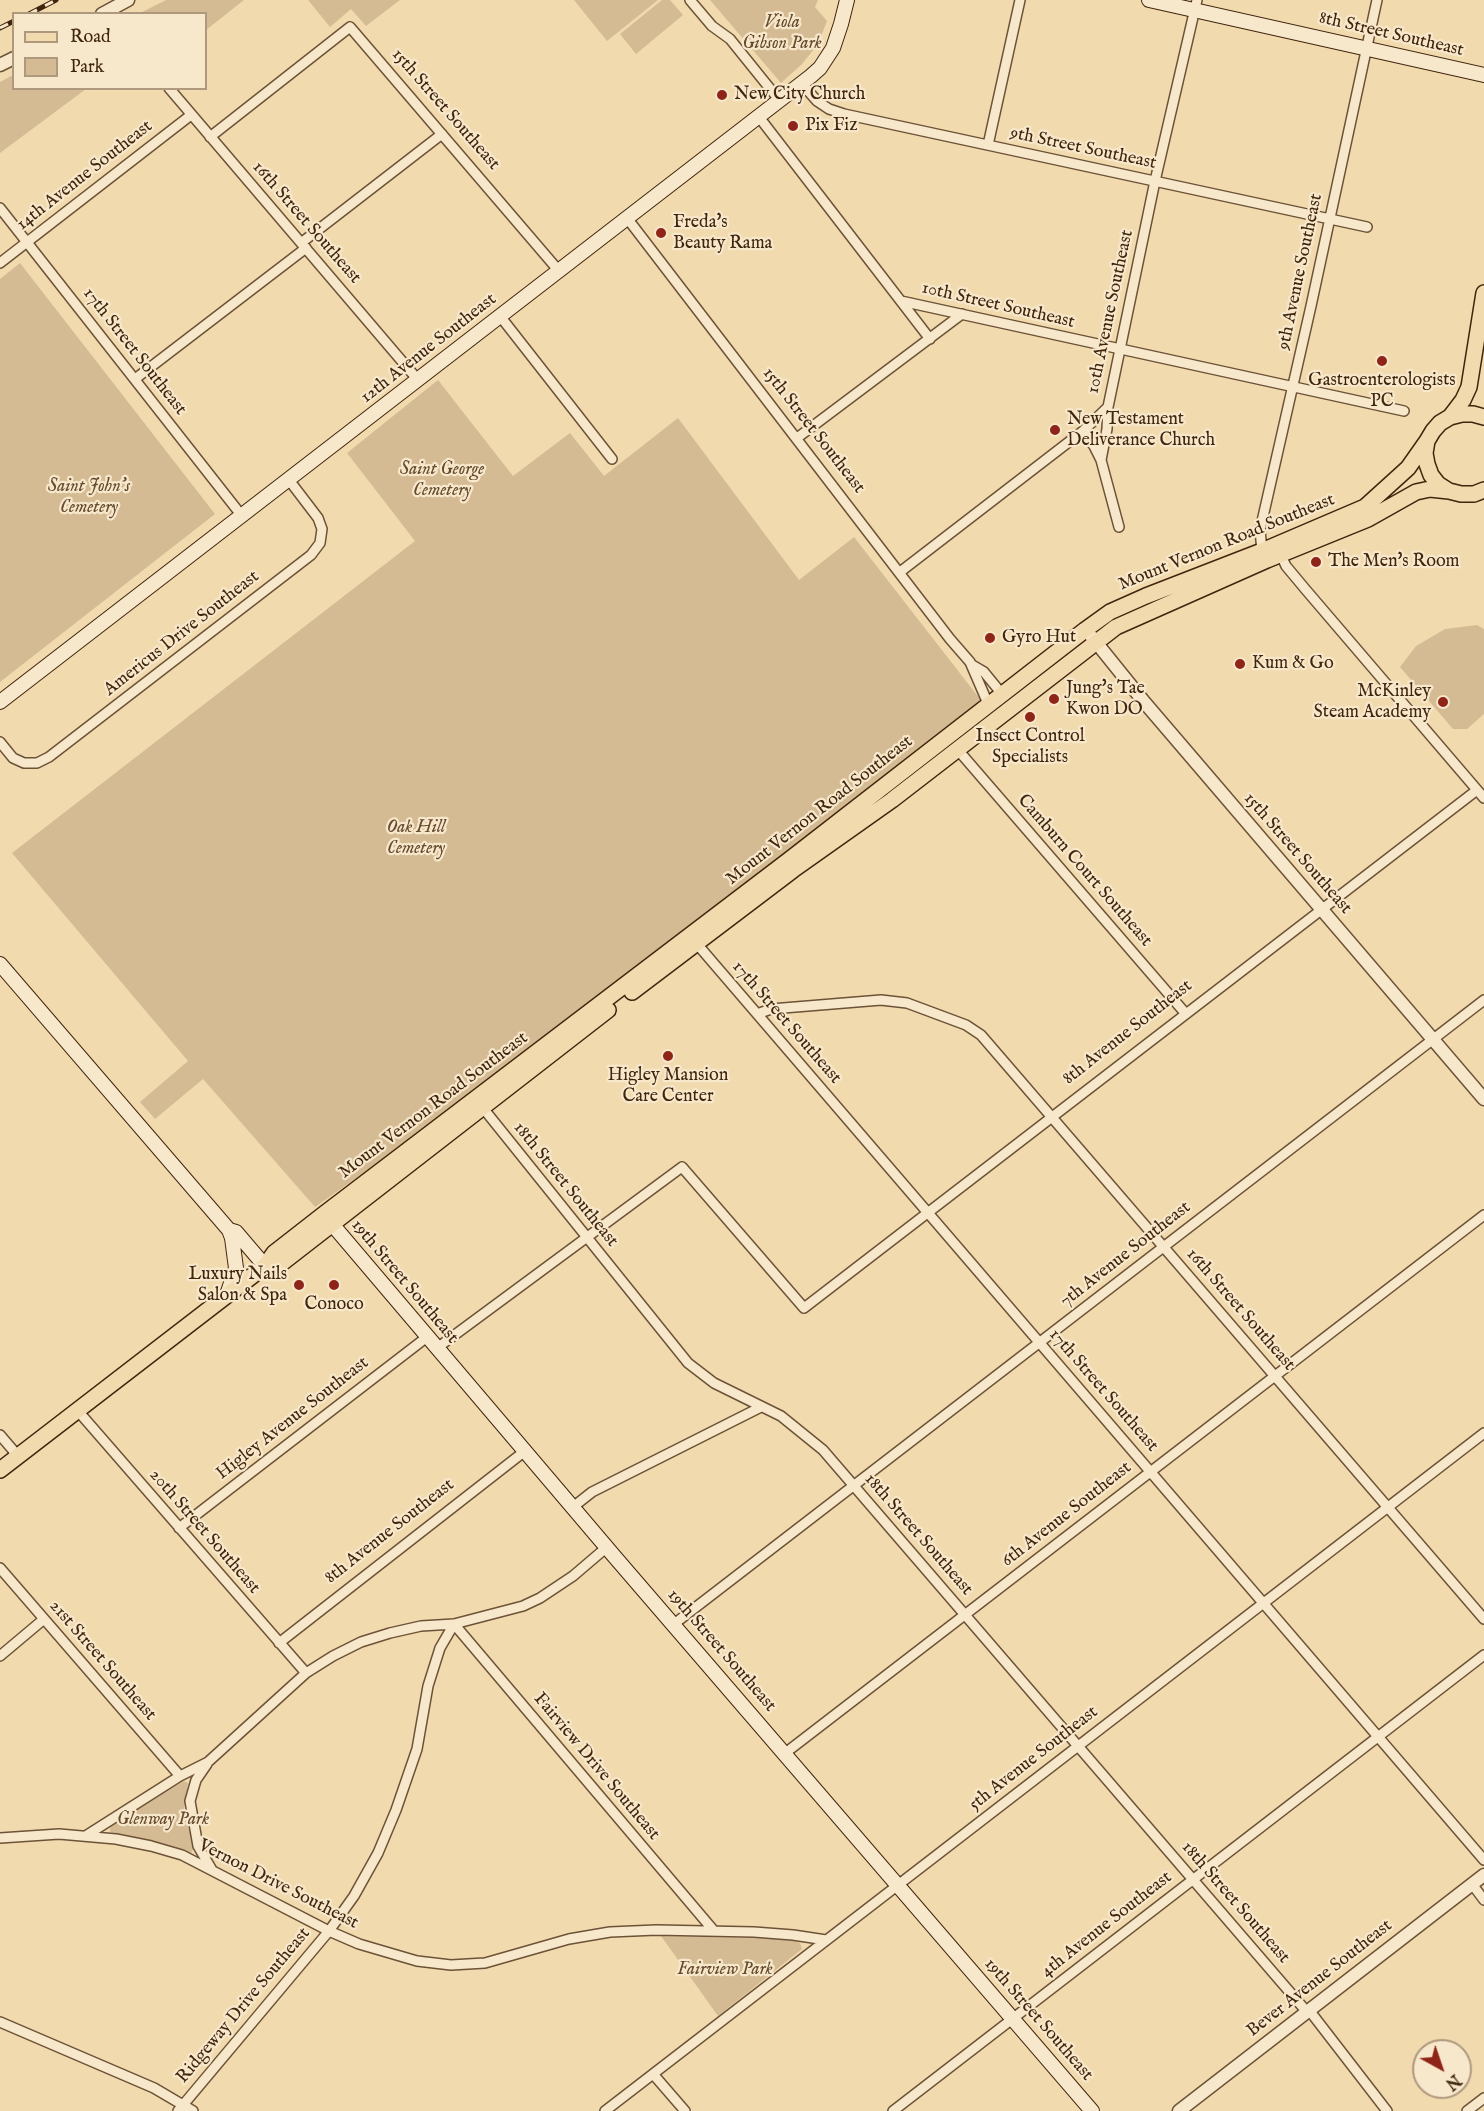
<!DOCTYPE html>
<html>
<head>
<meta charset="utf-8">
<style>
  body { margin:0 }
  #map { position:relative; width:1484px; height:2111px; overflow:hidden; background:#f2daaf; font-family:"IM FELL English",serif }
  canvas { display:block }
  .legend { position:absolute; left:12px; top:12px; width:195px; height:78px; box-sizing:border-box; background:#f7e7cb; border:2px solid #ae997f; margin:0; padding:8px 10px; list-style:none; font-size:18px; color:#40250d }
  .legend li { display:flex; align-items:center; gap:12px; height:30px }
  .legend b { width:30px; border:2px solid #ae997f }
  .north { position:absolute; left:1412px; top:2039px; width:60px; height:60px; box-sizing:border-box; background:#f7e7cb; border:2px solid #ae997f; border-radius:50%; rotate:140deg; font-size:16px; font-weight:700; line-height:24px; text-align:center; color:#40250d }
  .north::after { content:''; display:block; margin:auto; width:21px; height:27px; background:#8f2418; clip-path:polygon(50% 0,100% 100%,50% 72%,0 100%) }
</style>
</head>
<body>
<div id="map">
<canvas width="1484" height="2111"></canvas>
<ul class="legend">
<li><b style="height:8px;background:#f2daaf"></b>Road</li>
<li><b style="height:16px;background:#d4bb93"></b>Park</li>
</ul>
<div class="north">N</div>
</div>
<script>
const ctx = document.querySelector('canvas').getContext('2d');
ctx.lineJoin = 'round';
function paint(path, color) {
  ctx.fillStyle = color;
  ctx.fill(path, 'evenodd');
}
function shape(rows) {
  const path = new Path2D();
  for (const r of rows) {
    path.moveTo(r[0], r[1]);
    for (let i = 2; i < r.length; i += 2) path.lineTo(r[i], r[i + 1]);
  }
  return path;
}
function trace(path, color, width, dash) {
  ctx.strokeStyle = color;
  ctx.lineWidth = width;
  ctx.lineCap = dash ? 'butt' : 'round';
  ctx.setLineDash(dash || []);
  ctx.stroke(path);
}
function drawText(font, color, halo, rows, align = 'center') {
  ctx.font = font + ' "IM FELL English",serif';
  ctx.lineWidth = 4.5;
  ctx.setLineDash([]);
  ctx.textBaseline = 'middle';
  ctx.strokeStyle = halo;
  ctx.fillStyle = color;
  for (const [text, x, y, turn = 0] of rows) {
    ctx.save();
    ctx.translate(x, y);
    ctx.rotate((+turn || 0) * Math.PI / 180);
    ctx.textAlign = isNaN(turn) ? turn : align;
    if (halo) ctx.strokeText(text, 0, 0);
    ctx.fillText(text, 0, 0);
    ctx.restore();
  }
}
paint(shape([
  [166,0,244,0,206,30,206,14,140,13],
  [308,0,400,0,366,26,351,9,330,27],
  [574,0,658,0,607,41],
  [662,0,670,0,683,15,636,54,620,34],
  [710,0,818,0,815,7,827,21,818,44,802,64,781,83],
  [13,75,14,88,86,89,0,153,0,82],
  [20,263,215,514,0,682,0,279],
  [438,380,513,476,570,433,604,476,678,418,799,580,854,537,980,699,978,705,810,837,426,1129,315,1207,203,1079,155,1119,140,1102,188,1061,12,853,415,541,347,453],
  [1477,625,1484,629,1484,714,1467,729,1453,729,1400,667,1416,646,1445,629],
  [184,1781,188,1783,184,1809,194,1848,191,1853,159,1843,110,1832,110,1828,112,1825],
  [661,1936,790,1939,800,1943,802,1949,718,2016]
]), '#d4bb93');
const minor = shape([
  [690,0,712,26,730,39,780,101],
  [802,84,817,101,829,109,844,114,1367,227],
  [169,88,418,380],
  [759,117,930,339],
  [210,137,350,27,559,271],
  [988,145,1020,0],
  [0,208,242,516],
  [627,218,950,639,970,662,986,699,987,705],
  [301,243,442,134],
  [0,263,191,115],
  [901,301,1404,411],
  [500,316,612,459],
  [135,379,306,248],
  [1083,431,1094,446,1101,460,1119,527],
  [797,438,962,314],
  [1101,460,1107,429,1108,407],
  [1262,551,1260,530,1311,306,1377,0],
  [1281,555,1286,566,1306,590,1484,798],
  [900,572,1083,431,1108,407,1155,181,1197,0],
  [972,665,984,672,1002,694],
  [0,742,13,758,24,763,37,763,49,757,311,555,320,543,322,529,318,518,289,480],
  [958,750,1186,1014],
  [697,944,1484,1860],
  [757,1014,771,1009,881,1000,907,1003,966,1025,981,1035,1484,1619],
  [483,1108,688,1363,714,1383,781,1416,823,1450,1307,2012],
  [437,1348,682,1167,804,1308,1477,790],
  [78,1411,306,1673],
  [0,1435,18,1456],
  [573,1507,592,1492,761,1407],
  [179,1528,427,1337],
  [0,1568,180,1776],
  [674,1624,1484,1000],
  [279,1643,525,1451],
  [0,1656,44,1619],
  [784,1754,1484,1215],
  [207,1764,196,1780,190,1801,198,1846,212,1870],
  [87,1835,180,1776,208,1762,306,1673,333,1656,361,1642,390,1633,421,1626,454,1624,523,1606,540,1598,573,1576,607,1547],
  [0,1838,59,1834,116,1839,151,1846,182,1855,329,1931,359,1944,417,1961,451,1965,485,1963,569,1939,610,1932,656,1930,754,1932,793,1935,826,1940],
  [1472,1884,1484,1900],
  [1309,2010,1387,2111],
  [0,2022,154,2088,193,2111],
  [653,2074,685,2111],
  [178,2111,329,1931,354,1896,378,1853,396,1810,417,1749,428,1686,440,1648,454,1624,714,1931],
  [605,2111,1484,1433],
  [893,2111,1484,1655],
  [1467,2111,1484,2098]
]);
const tertiary = shape([
  [102,14,128,0],
  [0,65,14,58],
  [1091,636,1145,703,1484,1099],
  [1179,2111,1484,1875]
]);
const secondary = shape([
  [1149,0,1484,75],
  [0,702,811,76,820,68,833,48,841,24,847,0],
  [0,964,229,1230,232,1238,236,1268,227,1295],
  [326,1217,614,1556,1092,2111],
  [229,1230,236,1232,265,1266]
]);
const primary = shape([
  [1450,417,1463,400,1469,387,1484,293],
  [1484,417,1473,414,1462,414,1450,417,1440,423,1433,431,1427,441,1425,453,1427,464,1431,475,1438,484,1449,491,1461,494,1474,494,1484,490],
  [632,992,793,870,892,800,1116,627,1267,560,1368,519,1416,492,1430,489,1449,491],
  [265,1266,282,1263,608,1010],
  [0,1470,265,1266,274,1253,324,1214,789,860,1085,630,1110,612,1146,596,1262,551,1365,507,1408,468,1427,441]
]);
trace(minor, '#6c5236', 12);
trace(tertiary, '#6c5236', 15);
trace(secondary, '#40250d', 16);
trace(primary, '#40250d', 18);
trace(minor, '#f7e7cb', 9);
trace(tertiary, '#f7e7cb', 12);
trace(secondary, '#f7e7cb', 14);
trace(primary, '#f2daaf', 15);
const rail = shape([
  [29,14,56,0],
  [0,28,14,21]
]);
trace(rail, '#40250d', 5);
trace(rail, '#f7e7cb', 3, [9]);
for (const [x, y, r, color] of [
  [722,95,6,"#8f2418"],
  [793,126,6,"#8f2418"],
  [661,233,6,"#8f2418"],
  [1382,361,6,"#8f2418"],
  [1055,430,6,"#8f2418"],
  [1316,562,6,"#8f2418"],
  [990,638,6,"#8f2418"],
  [1240,664,6,"#8f2418"],
  [1054,699,6,"#8f2418"],
  [1443,702,6,"#8f2418"],
  [1030,717,6,"#8f2418"],
  [668,1056,6,"#8f2418"],
  [299,1285,6,"#8f2418"],
  [334,1285,6,"#8f2418"]
]) {
  const dot = new Path2D();
  dot.arc(x, y, r, 0, 2 * Math.PI);
  ctx.fillStyle = color;
  ctx.fill(dot);
  trace(dot, '#f7e7cb', 2);
}
drawText('italic 18px', '#654a2e', '#f7e7cb', [
  ["Viola",782,23],
  ["Gibson Park",782,44],
  ["Saint George",442,470],
  ["Cemetery",442,491],
  ["Saint John's",89,487],
  ["Cemetery",89,508],
  ["Oak Hill",416,828],
  ["Cemetery",416,849],
  ["Glenway Park",163,1820],
  ["Fairview Park",725,1970]
]);
drawText('18px', '#40250d', '#f7e7cb', [
  ["8th Street Southeast",1391,35,13],
  ["15th Street Southeast",445,110,49],
  ["9th Street Southeast",1083,149,12],
  ["14th Avenue Southeast",85,176,-38],
  ["16th Street Southeast",306,223,49],
  ["9th Avenue Southeast",1301,272,-78],
  ["10th Street Southeast",998,306,13],
  ["10th Avenue Southeast",1111,312,-78],
  ["12th Avenue Southeast",429,349,-38],
  ["17th Street Southeast",134,352,52],
  ["15th Street Southeast",813,431,52],
  ["Mount Vernon Road Southeast",1227,543,-22],
  ["Americus Drive Southeast",182,634,-38],
  ["Mount Vernon Road Southeast",820,811,-38],
  ["15th Street Southeast",1297,854,49],
  ["Camburn Court Southeast",1084,871,49],
  ["17th Street Southeast",786,1023,49],
  ["8th Avenue Southeast",1128,1033,-38],
  ["Mount Vernon Road Southeast",434,1106,-37],
  ["18th Street Southeast",565,1185,51],
  ["7th Avenue Southeast",1126,1255,-38],
  ["19th Street Southeast",404,1282,50],
  ["16th Street Southeast",1240,1310,49],
  ["17th Street Southeast",1103,1391,49],
  ["Higley Avenue Southeast",293,1419,-38],
  ["6th Avenue Southeast",1067,1515,-38],
  ["20th Street Southeast",204,1532,49],
  ["8th Avenue Southeast",390,1532,-38],
  ["18th Street Southeast",918,1535,49],
  ["19th Street Southeast",721,1651,49],
  ["21st Street Southeast",102,1661,49],
  ["5th Avenue Southeast",1034,1759,-38],
  ["Fairview Drive Southeast",596,1767,50],
  ["Vernon Drive Southeast",278,1885,27],
  ["18th Street Southeast",1235,1903,49],
  ["4th Avenue Southeast",1107,1925,-38],
  ["Bever Avenue Southeast",1320,1979,-38],
  ["Ridgeway Drive Southeast",244,2006,-50],
  ["19th Street Southeast",1038,2020,49]
]);
drawText('18px', '#40250d', '#f7e7cb', [
  ["New City Church",734,95],
  ["Pix Fiz",805,126],
  ["Freda's",673,223],
  ["Beauty Rama",673,244],
  ["Gastroenterologists",1382,381,"center"],
  ["PC",1382,402,"center"],
  ["New Testament",1067,420],
  ["Deliverance Church",1067,441],
  ["The Men's Room",1328,562],
  ["Gyro Hut",1002,638],
  ["Kum & Go",1252,664],
  ["Jung's Tae",1066,689],
  ["Kwon DO",1066,710],
  ["McKinley",1431,692,"right"],
  ["Steam Academy",1431,713,"right"],
  ["Insect Control",1030,737,"center"],
  ["Specialists",1030,758,"center"],
  ["Higley Mansion",668,1076,"center"],
  ["Care Center",668,1097,"center"],
  ["Luxury Nails",287,1275,"right"],
  ["Salon & Spa",287,1296,"right"],
  ["Conoco",334,1305,"center"]
], 'left');
</script>
</body>
</html>
